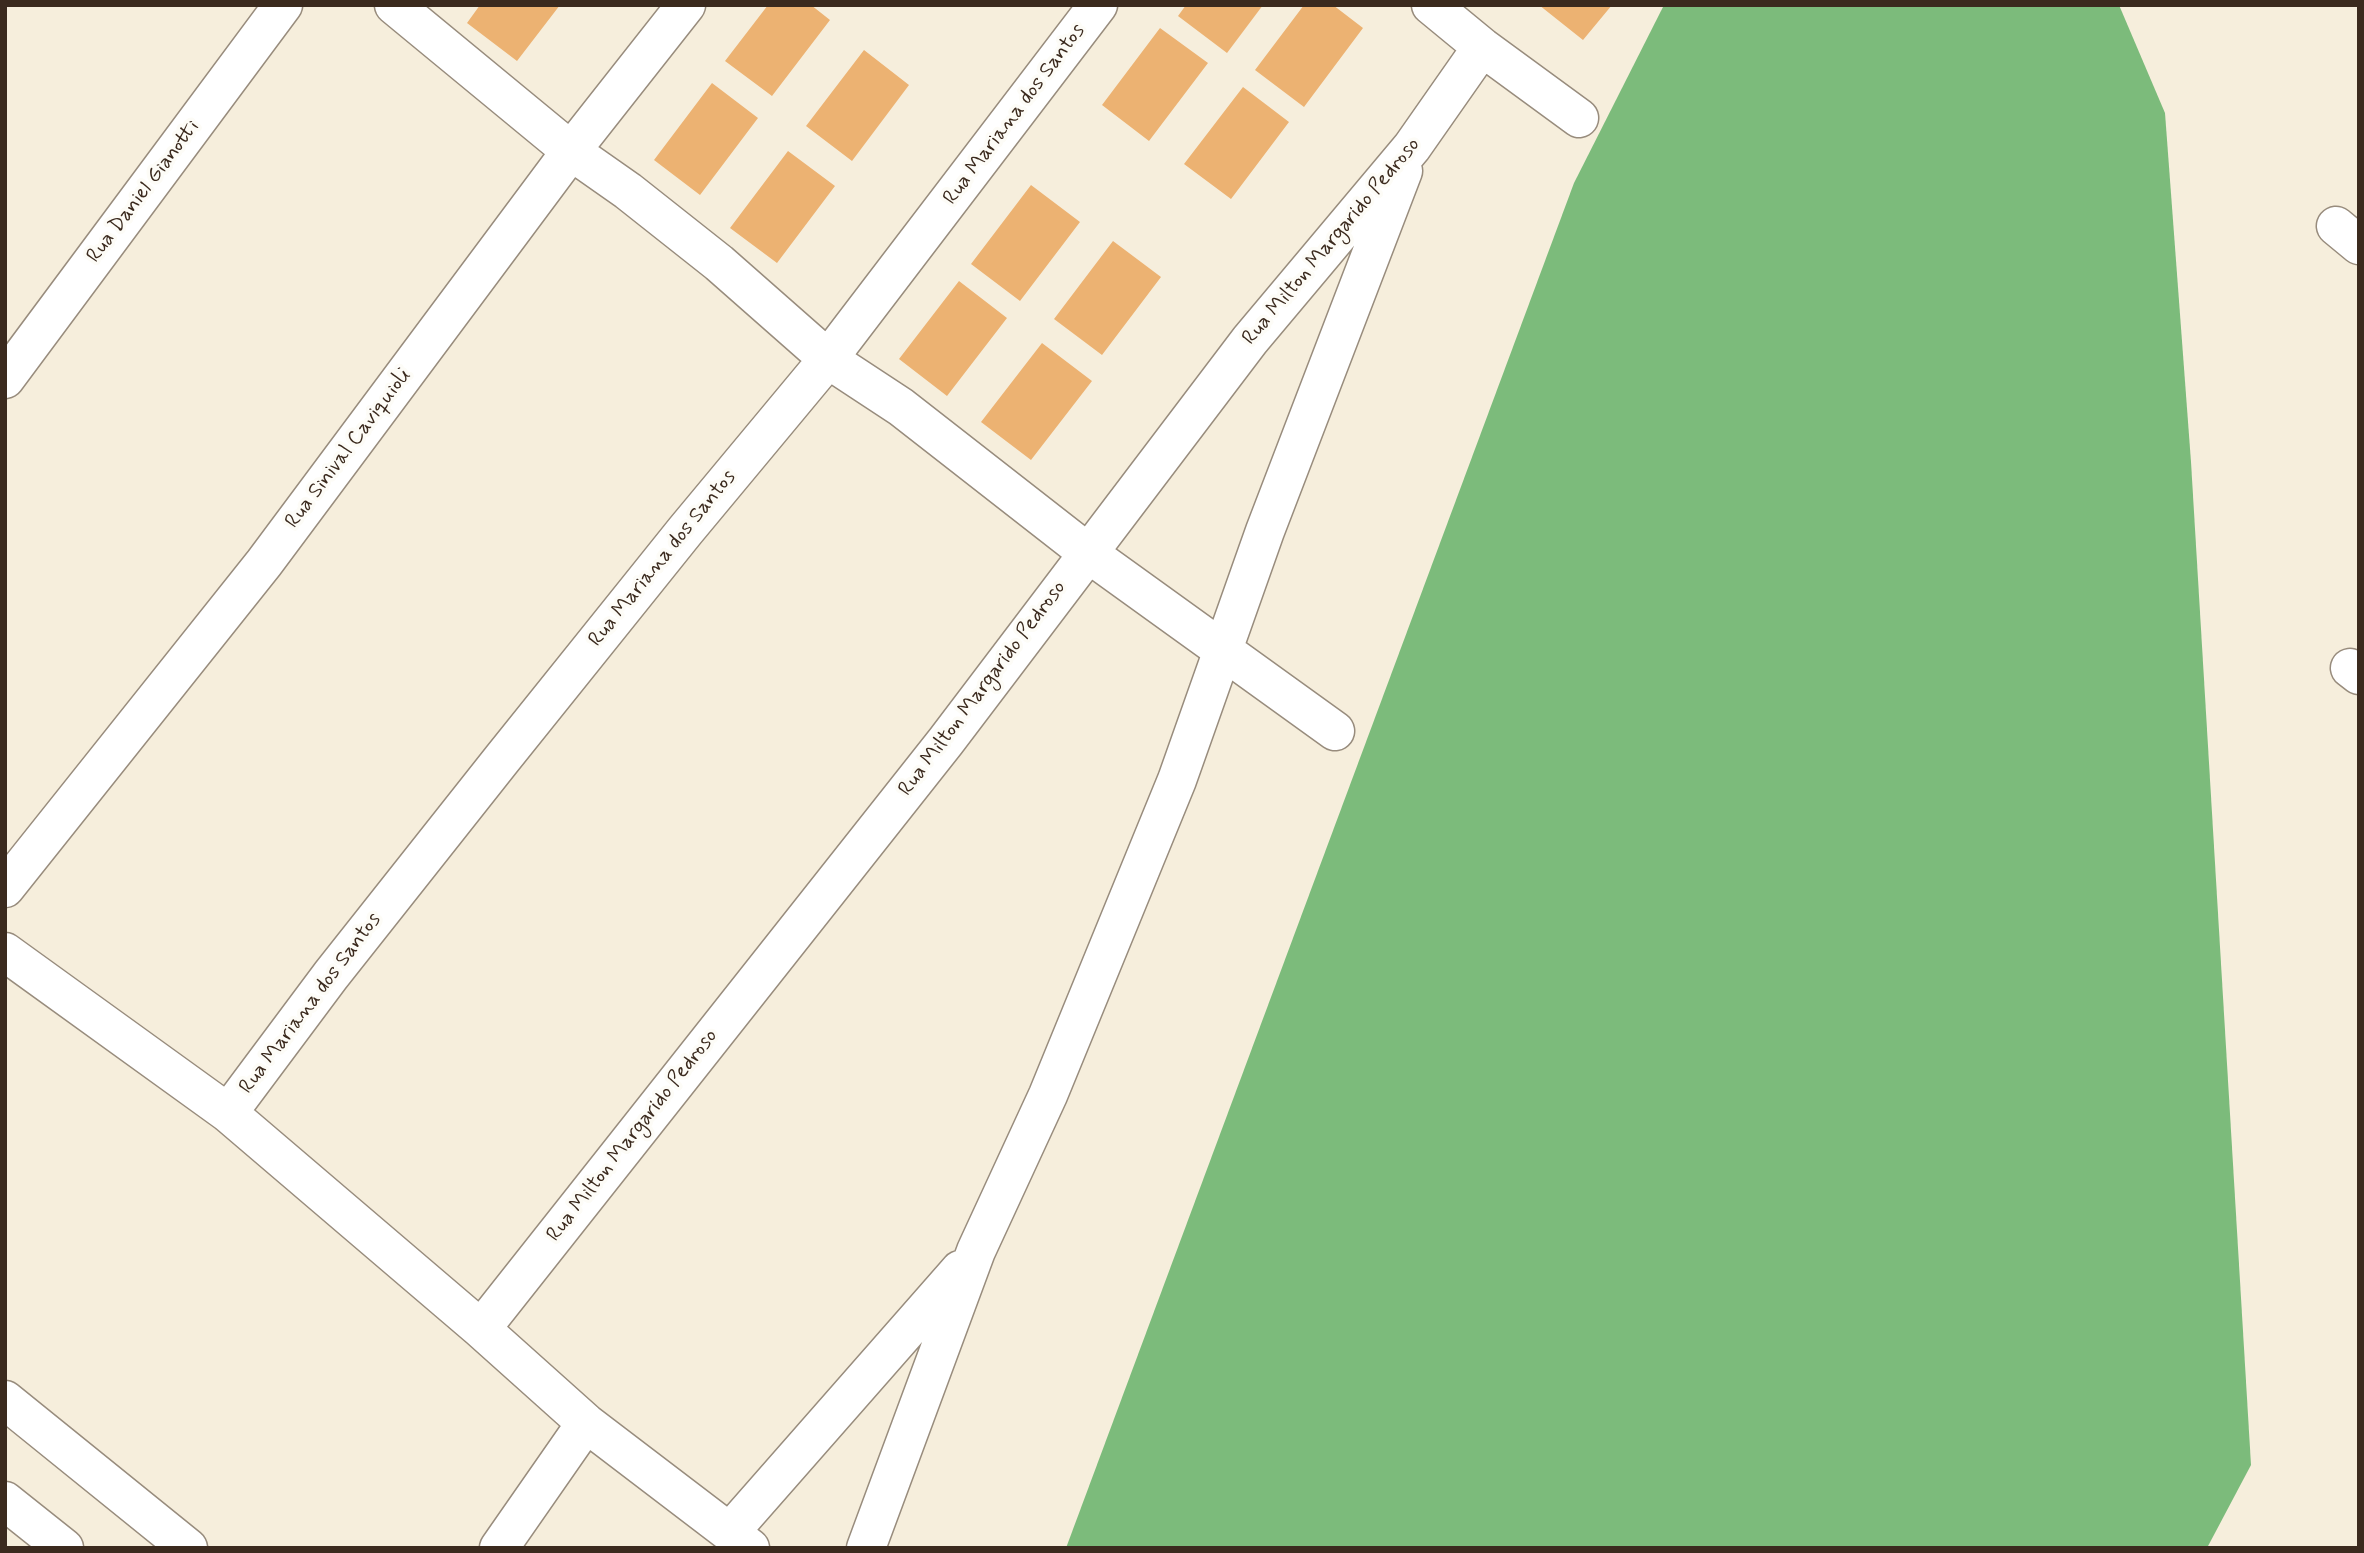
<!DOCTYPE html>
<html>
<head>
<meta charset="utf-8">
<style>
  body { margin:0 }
  #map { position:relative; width:2364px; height:1553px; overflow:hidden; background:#f6eedc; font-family:Mynerve,sans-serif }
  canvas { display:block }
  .frame { position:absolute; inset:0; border:7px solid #3b2a1e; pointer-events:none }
</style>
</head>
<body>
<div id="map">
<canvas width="2364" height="1553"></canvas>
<div class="frame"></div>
</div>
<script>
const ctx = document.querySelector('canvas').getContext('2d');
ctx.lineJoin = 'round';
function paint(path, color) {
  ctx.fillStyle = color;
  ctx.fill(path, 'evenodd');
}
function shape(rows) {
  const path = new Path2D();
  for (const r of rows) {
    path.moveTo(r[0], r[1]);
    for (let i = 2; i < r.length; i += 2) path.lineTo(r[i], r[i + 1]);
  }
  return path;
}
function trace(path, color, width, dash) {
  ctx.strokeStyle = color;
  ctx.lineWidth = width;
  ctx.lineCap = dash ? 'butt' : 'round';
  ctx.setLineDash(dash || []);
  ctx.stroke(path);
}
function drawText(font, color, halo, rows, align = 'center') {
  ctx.font = font + ' Mynerve,sans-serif';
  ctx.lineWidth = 7;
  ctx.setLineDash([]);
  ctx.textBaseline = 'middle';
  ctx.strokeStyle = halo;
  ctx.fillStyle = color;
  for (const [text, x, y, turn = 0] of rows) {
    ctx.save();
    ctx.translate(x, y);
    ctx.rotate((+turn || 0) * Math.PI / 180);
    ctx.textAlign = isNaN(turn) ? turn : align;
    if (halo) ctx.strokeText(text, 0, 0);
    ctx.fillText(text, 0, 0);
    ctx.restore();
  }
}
paint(shape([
  [1664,5,2119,5,2165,113,2191,462,2251,1465,2207,1548,1066,1548,1574,183]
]), '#7cbb7b');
paint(shape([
  [480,5,560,5,517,61,467,23],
  [768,5,811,5,830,20,772,96,725,61],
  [1186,5,1263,5,1227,53,1178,16],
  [1304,5,1333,5,1363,28,1304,107,1255,70],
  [1539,5,1612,5,1583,40],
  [1160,28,1208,63,1149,141,1102,105],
  [864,50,909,85,852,161,806,126],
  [712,83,758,118,700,195,654,160],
  [1243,87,1289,122,1231,199,1184,164],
  [788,151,835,186,777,263,730,228],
  [1031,185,1080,222,1020,301,971,264],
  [1113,241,1161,277,1102,355,1054,319],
  [959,281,1007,318,947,396,899,359],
  [1042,343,1092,381,1031,460,981,422]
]), '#ecb272');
const minor = shape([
  [394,5,571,151,628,191,719,263,828,359,901,407,1088,553,1335,731],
  [1431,5,1482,47,1579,118],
  [2336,226,2359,245],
  [5,379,283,5],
  [2350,668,2359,675],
  [5,888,264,563,571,151,686,5],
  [5,952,228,1113,481,1329,586,1423,750,1548],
  [228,1113,331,975,502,759,685,531,828,359,1098,5],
  [481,1329,946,741,1250,340,1412,147,1482,47],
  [5,1400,188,1548],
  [5,1501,64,1548],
  [730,1532,960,1270],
  [499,1548,586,1423],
  [866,1548,976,1251,1048,1095,1177,780,1265,531,1403,171]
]);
trace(minor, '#988c7d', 41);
trace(minor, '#fff', 38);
drawText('21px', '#3b2a1e', '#fdfcf7', [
  ["Rua Mariana dos Santos",1015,115,-53],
  ["Rua Daniel Gianotti",144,192,-53],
  ["Rua Milton Margarido Pedroso",1332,242,-50],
  ["Rua Sinival Caviquioli",349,449,-53],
  ["Rua Mariana dos Santos",663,559,-51],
  ["Rua Milton Margarido Pedroso",983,689,-53],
  ["Rua Mariana dos Santos",311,1004,-53],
  ["Rua Milton Margarido Pedroso",633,1136,-52]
]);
</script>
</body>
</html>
